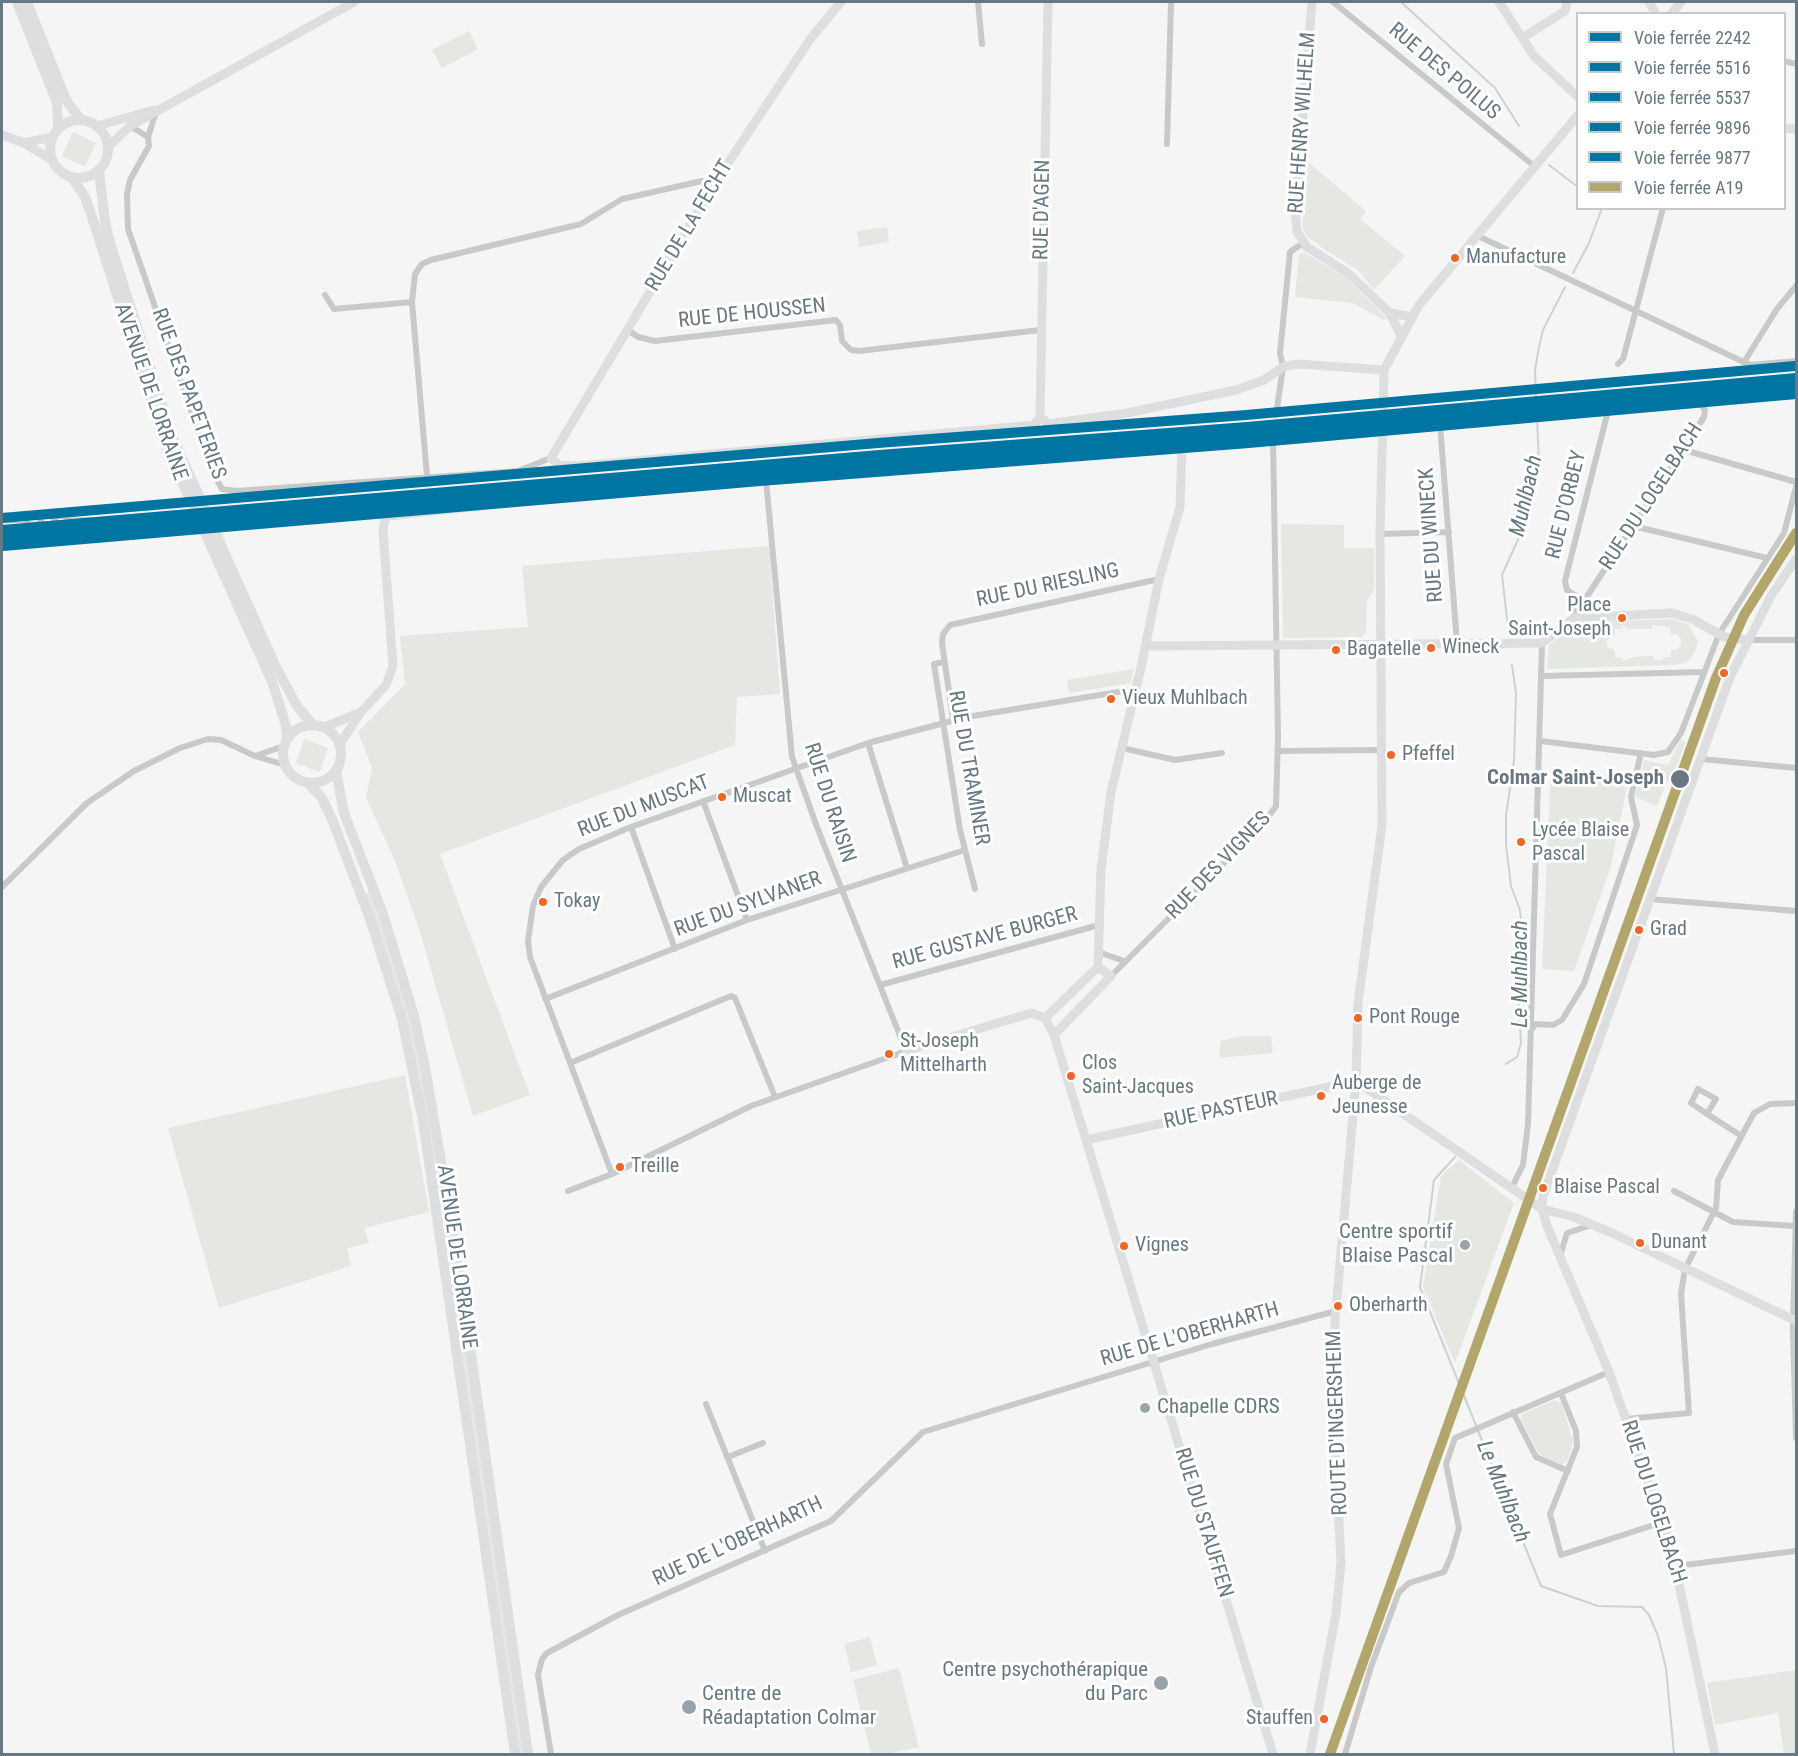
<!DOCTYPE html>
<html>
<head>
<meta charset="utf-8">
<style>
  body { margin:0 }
  #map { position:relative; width:1798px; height:1756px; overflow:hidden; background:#f5f5f5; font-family:"Roboto Condensed",sans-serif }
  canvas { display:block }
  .frame { position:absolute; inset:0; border:3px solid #687882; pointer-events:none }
  .legend { position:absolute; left:1576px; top:12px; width:210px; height:198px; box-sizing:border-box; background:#fff; border:2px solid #c3c9cd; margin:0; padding:8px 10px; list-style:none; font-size:18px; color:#687882 }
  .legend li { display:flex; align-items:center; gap:12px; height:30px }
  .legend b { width:30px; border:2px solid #c3c9cd }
</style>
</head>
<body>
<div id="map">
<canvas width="1798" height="1756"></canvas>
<div class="frame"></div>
<ul class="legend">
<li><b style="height:8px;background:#0075a1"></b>Voie ferrée 2242</li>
<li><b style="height:8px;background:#0075a1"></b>Voie ferrée 5516</li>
<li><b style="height:8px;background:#0075a1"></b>Voie ferrée 5537</li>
<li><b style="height:8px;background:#0075a1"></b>Voie ferrée 9896</li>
<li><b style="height:8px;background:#0075a1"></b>Voie ferrée 9877</li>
<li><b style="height:8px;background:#b3a66a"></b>Voie ferrée A19</li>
</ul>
</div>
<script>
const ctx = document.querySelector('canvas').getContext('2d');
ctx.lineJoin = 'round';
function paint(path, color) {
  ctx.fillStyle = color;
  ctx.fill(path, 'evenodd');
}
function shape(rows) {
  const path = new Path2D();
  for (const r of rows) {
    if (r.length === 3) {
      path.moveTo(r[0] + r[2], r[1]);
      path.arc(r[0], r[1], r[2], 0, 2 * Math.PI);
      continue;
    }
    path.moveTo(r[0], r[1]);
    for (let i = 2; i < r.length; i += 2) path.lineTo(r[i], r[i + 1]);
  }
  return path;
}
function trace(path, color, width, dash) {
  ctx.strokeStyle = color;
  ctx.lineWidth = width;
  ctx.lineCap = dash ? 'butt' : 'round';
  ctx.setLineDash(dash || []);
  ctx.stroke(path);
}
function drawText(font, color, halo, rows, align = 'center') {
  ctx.font = font + ' "Roboto Condensed",sans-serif';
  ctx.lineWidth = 6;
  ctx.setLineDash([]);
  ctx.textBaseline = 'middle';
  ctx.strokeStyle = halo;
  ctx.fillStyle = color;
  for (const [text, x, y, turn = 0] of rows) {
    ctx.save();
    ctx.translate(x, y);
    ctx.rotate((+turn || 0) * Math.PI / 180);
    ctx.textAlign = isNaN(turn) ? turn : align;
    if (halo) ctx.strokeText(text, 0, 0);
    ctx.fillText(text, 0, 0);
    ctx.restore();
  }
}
paint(shape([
  [469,31,478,49,442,68,432,50],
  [73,132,96,143,85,167,62,156],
  [1308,162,1366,211,1360,219,1405,256,1374,290,1359,271,1324,249,1308,237,1302,228],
  [887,227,889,242,859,247,857,231],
  [1303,252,1344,276,1387,318,1384,320,1352,303,1295,297,1299,255],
  [1281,524,1344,525,1344,548,1374,548,1374,590,1367,600,1366,632,1362,637,1283,638],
  [769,546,780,694,737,697,735,745,440,854,530,1095,473,1116,420,932,395,861,366,797,372,768,358,732,405,684,400,636,528,627,522,566],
  [1674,619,1688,624,1698,642,1694,654,1686,663,1673,665,1547,669,1549,645,1570,628,1582,622],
  [1623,625,1628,629,1652,629,1652,625,1670,627,1671,635,1677,634,1681,639,1681,645,1677,649,1671,650,1671,657,1663,657,1663,660,1653,660,1653,656,1634,657,1623,661,1622,657,1615,658,1615,650,1607,647,1607,640,1615,636,1615,629,1621,629],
  [1134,669,1131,683,1069,693,1067,680],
  [304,739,328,748,320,772,296,763],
  [1680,740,1686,741,1671,782,1667,781,1657,806,1635,797,1644,760,1668,765],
  [1551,768,1629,778,1610,869,1574,971,1542,969],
  [370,891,408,1010,435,1137,524,1754,519,1754,431,1144,365,894],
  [1241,1036,1271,1036,1273,1053,1219,1058,1221,1041],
  [405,1075,429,1212,364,1228,369,1243,347,1248,351,1266,219,1308,168,1128],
  [1459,1160,1514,1203,1455,1363,1423,1287,1441,1176],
  [1555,1400,1561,1402,1573,1440,1568,1460,1562,1465,1539,1454,1521,1419,1522,1414],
  [870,1637,877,1665,851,1672,844,1644],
  [899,1668,919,1747,886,1754,871,1754,853,1680],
  [1796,1670,1796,1754,1784,1754,1778,1713,1715,1725,1707,1683]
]), '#e4e7e2');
trace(shape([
  [1401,2,1495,88,1519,126],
  [1549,165,1578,187],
  [1573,273,1589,243,1602,208],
  [1509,636,1502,575,1521,533,1539,464,1535,371,1538,352,1543,330,1565,287],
  [1506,1064,1517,1057,1521,1043,1517,976,1522,933,1520,910,1511,886,1506,845,1506,815,1514,761,1516,693,1512,665],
  [1455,1157,1434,1180,1420,1287,1541,1586,1598,1606,1642,1607,1649,1615,1658,1636,1666,1668,1674,1754]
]), '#cad2d5', 2);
trace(shape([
  [978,2,982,44],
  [1333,2,1534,166],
  [1784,61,1796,64],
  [155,115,148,137,149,146,130,180,127,194,128,229,212,471,222,489,236,491,518,471,551,458],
  [130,126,148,137],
  [1167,144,1171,2],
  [1478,236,1750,365,1796,361],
  [325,295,334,309,412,302],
  [628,330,638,337,655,341,836,320,840,325,842,341,851,350,859,351,1040,330],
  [1744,362,1777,309,1796,286],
  [1618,364,1623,359,1663,208],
  [1276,415,1283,367,1280,353,1290,252,1303,243],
  [1440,424,1457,643],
  [1182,444,1440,424,1683,401,1699,402,1705,410,1704,417,1584,601,1574,613,1574,618],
  [1684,450,1796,482],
  [427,476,412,302,415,274,422,264,431,260,581,224,622,199,702,181,716,181],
  [1633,526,1767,558],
  [1380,534,1449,532],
  [1584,601,1567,590,1565,581,1609,407],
  [1747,640,1796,640],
  [944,662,934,664,960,830,975,889],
  [1541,676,1703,672],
  [953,720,942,643,943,634,950,625,1159,579],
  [1541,741,1654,755,1668,752,1681,733,1719,634,1784,533,1796,487],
  [868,743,907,868],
  [1122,748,1175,760,1222,753],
  [1278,751,1383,750],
  [255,756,284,746],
  [1701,759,1796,768],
  [703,801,747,920],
  [631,827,675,949],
  [2,887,87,803,134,771,180,748,208,739,221,740,255,756,285,765],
  [1650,899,1796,911],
  [1098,952,1124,961],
  [1111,976,1263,824,1276,806,1278,738,1273,437],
  [880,985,1099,925],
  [545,999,747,920,965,850],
  [1533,1028,1535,1024,1553,1025,1562,1020,1584,984,1637,825,1631,797,1641,753],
  [570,1063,731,996,735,998,775,1097],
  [1698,1089,1716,1099,1707,1114,1691,1103,1698,1089],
  [1707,1114,1740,1135],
  [612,1174,530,957,528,941,533,906,541,887,563,860,579,849,631,827,868,743,967,717,1136,689],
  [1511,1189,1523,1165,1528,1124,1542,643],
  [568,1191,612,1174,751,1106,906,1051,817,827,792,757,766,480],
  [1674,1191,1733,1222,1795,1226],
  [1796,1211,1793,1329,1796,1438],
  [1560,1256,1567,1233,1592,1225],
  [1561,1393,1576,1431,1577,1447,1550,1514,1561,1555,1663,1522],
  [706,1404,765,1551],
  [1513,1412,1536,1457,1568,1471],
  [1626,1419,1689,1413,1681,1294,1685,1269,1716,1208,1718,1180,1754,1113,1770,1104,1796,1103],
  [728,1457,763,1443],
  [1677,1566,1796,1551],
  [551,1754,538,1675,542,1659,547,1653,618,1615,831,1521,923,1432,1212,1344,1336,1311],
  [1345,1754,1371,1667,1399,1592,1409,1583,1444,1572,1451,1556,1459,1528,1446,1464,1455,1438,1609,1372]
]), '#c8caca', 6);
trace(shape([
  [841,2,811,38,716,181,551,458,559,465,578,466,1035,425],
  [1312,2,1295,210,1297,232,1307,247,1348,273,1390,313,1401,336],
  [1499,2,1534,56,1578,97],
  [1649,2,1656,14],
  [1671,14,1681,2],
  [1522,38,1565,11,1567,2],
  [97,126,154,110],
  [1784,128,1796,129],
  [2,135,24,143,52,160],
  [24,143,52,137],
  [108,147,130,126,354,2],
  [1390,313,1413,317],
  [1040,418,1048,2],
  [1041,425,6],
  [1048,424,1127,413,1236,390,1264,380,1283,367,1297,364,1384,370],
  [1146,646,1542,643,1574,618,1672,613,1692,619,1724,637,1747,640],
  [325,727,361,712],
  [340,744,361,712,386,685,393,666,383,530,385,519,389,516,551,498,1182,444,1180,507,1159,579,1140,672,1111,792,1101,869,1098,967],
  [1045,1018,1054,1035,1273,1754],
  [1045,1018,1098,967],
  [1054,1035,1111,976,1098,967],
  [906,1051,1031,1013,1045,1018],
  [1356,1081,1542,1209,1574,1217,1612,1233,1796,1321],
  [1086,1140,1356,1081],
  [1310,1754,1336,1614,1341,1563,1333,1395,1335,1320,1356,1081,1358,1003,1382,825,1380,534,1384,370,1419,305,1578,115],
  [1715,1754,1671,1546,1609,1372,1547,1226,1542,1209,1543,1196,1730,677,1771,596,1796,559]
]), '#dddedf', 9);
trace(shape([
  [17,2,57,103,58,129],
  [27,2,66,100,81,120],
  [79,149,29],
  [99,171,105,222,110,243,172,436,276,667,297,706,312,724],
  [72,178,85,197,94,223,163,440,273,684,286,726,287,738],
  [312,754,29],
  [336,771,344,813,383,914,414,1016,425,1067,456,1250,528,1754],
  [308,783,322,798,332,819,370,919,402,1019,423,1121,515,1754]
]), '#dddedf', 10);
const rail = shape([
  [2,521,123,519]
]);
trace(rail, '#bfc0c1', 4.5);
trace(rail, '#fff', 2, [7]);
trace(shape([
  [2,530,879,455,1247,427,1796,378]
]), '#0075a1', 10);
trace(shape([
  [3,542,880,467,1248,439,1796,390]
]), '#0075a1', 10);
trace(shape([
  [2,534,759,469,1248,431,1796,382]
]), '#0075a1', 10);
trace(shape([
  [2,518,878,443,1246,415,1795,366]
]), '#0075a1', 10);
trace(shape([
  [3,546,760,481,1249,443,1796,394]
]), '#0075a1', 10);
trace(shape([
  [1330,1754,1716,678,1744,615,1796,533]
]), '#b3a66a', 10);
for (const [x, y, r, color] of [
  [1455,258,5,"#f26522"],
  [1622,618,5,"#f26522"],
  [1431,648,5,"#f26522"],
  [1336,650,5,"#f26522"],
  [1724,673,5,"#f26522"],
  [1111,699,5,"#f26522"],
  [1391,755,5,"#f26522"],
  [1680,779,10,"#687882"],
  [722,797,5,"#f26522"],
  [1521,842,5,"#f26522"],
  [543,902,5,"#f26522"],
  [1639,930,5,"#f26522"],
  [1358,1018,5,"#f26522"],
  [889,1054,5,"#f26522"],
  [1071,1076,5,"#f26522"],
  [1321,1096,5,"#f26522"],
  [620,1167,5,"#f26522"],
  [1543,1188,5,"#f26522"],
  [1640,1243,5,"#f26522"],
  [1465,1245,6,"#99a4aa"],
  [1124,1246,5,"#f26522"],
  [1338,1306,5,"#f26522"],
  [1145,1408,6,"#99a4aa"],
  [1161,1683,8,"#99a4aa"],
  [689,1707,8,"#99a4aa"],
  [1324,1719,5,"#f26522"]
]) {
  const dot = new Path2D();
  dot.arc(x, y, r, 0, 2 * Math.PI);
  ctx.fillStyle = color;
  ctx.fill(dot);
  trace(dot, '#fff', 2);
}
drawText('20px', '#687882', '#fff', [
  ["Manufacture",1466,258],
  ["Place",1611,606,"right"],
  ["Saint-Joseph",1611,630,"right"],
  ["Wineck",1442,648],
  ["Bagatelle",1347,650],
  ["Vieux Muhlbach",1122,699],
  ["Pfeffel",1402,755],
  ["Muscat",733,797],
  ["Lycée Blaise",1532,831],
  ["Pascal",1532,855],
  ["Tokay",554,902],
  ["Grad",1650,930],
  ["Pont Rouge",1369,1018],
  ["St-Joseph",900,1042],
  ["Mittelharth",900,1066],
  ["Clos",1082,1064],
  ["Saint-Jacques",1082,1088],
  ["Auberge de",1332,1084],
  ["Jeunesse",1332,1108],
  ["Treille",631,1167],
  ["Blaise Pascal",1554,1188],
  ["Dunant",1651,1243],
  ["Vignes",1135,1246],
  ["Oberharth",1349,1306],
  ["Stauffen",1313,1719,"right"]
], 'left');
drawText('21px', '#687882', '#fff', [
  ["RUE DES POILUS",1444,72,40],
  ["RUE HENRY WILHELM",1303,123,-86],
  ["RUE D'AGEN",1043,210,-89],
  ["RUE DE LA FECHT",690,226,-59],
  ["RUE DE HOUSSEN",752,314,-6],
  ["AVENUE DE LORRAINE",150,392,71],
  ["RUE DES PAPETERIES",188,394,70],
  ["RUE DU LOGELBACH",1652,497,-57],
  ["RUE D'ORBEY",1567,505,-76],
  ["RUE DU WINECK",1432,535,-94],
  ["RUE DU RIESLING",1048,586,-12],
  ["RUE DU TRAMINER",968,768,80],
  ["RUE DU RAISIN",829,803,72],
  ["RUE DU MUSCAT",644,807,-21],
  ["RUE DES VIGNES",1219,866,-46],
  ["RUE DU SYLVANER",748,905,-20],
  ["RUE GUSTAVE BURGER",985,939,-15],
  ["RUE PASTEUR",1221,1111,-12],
  ["AVENUE DE LORRAINE",456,1257,82],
  ["RUE DE L'OBERHARTH",1190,1335,-16],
  ["ROUTE D'INGERSHEIM",1338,1423,-92],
  ["RUE DU LOGELBACH",1653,1502,72],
  ["RUE DU STAUFFEN",1203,1523,73],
  ["RUE DE L'OBERHARTH",738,1542,-25]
]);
drawText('bold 21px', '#687882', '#fff', [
  ["Colmar Saint-Joseph",1664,779]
], 'right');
drawText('21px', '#687882', '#fff', [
  ["Centre sportif",1453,1233],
  ["Blaise Pascal",1453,1257],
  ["Chapelle CDRS",1157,1408,"left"],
  ["Centre psychothérapique",1148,1671],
  ["du Parc",1148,1695],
  ["Centre de",702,1695,"left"],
  ["Réadaptation Colmar",702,1719,"left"]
], 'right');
drawText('italic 22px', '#64787e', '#fff', [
  ["Muhlbach",1527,496,-77],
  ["Le Muhlbach",1521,974,-90],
  ["Le Muhlbach",1502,1492,68]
]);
</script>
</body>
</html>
